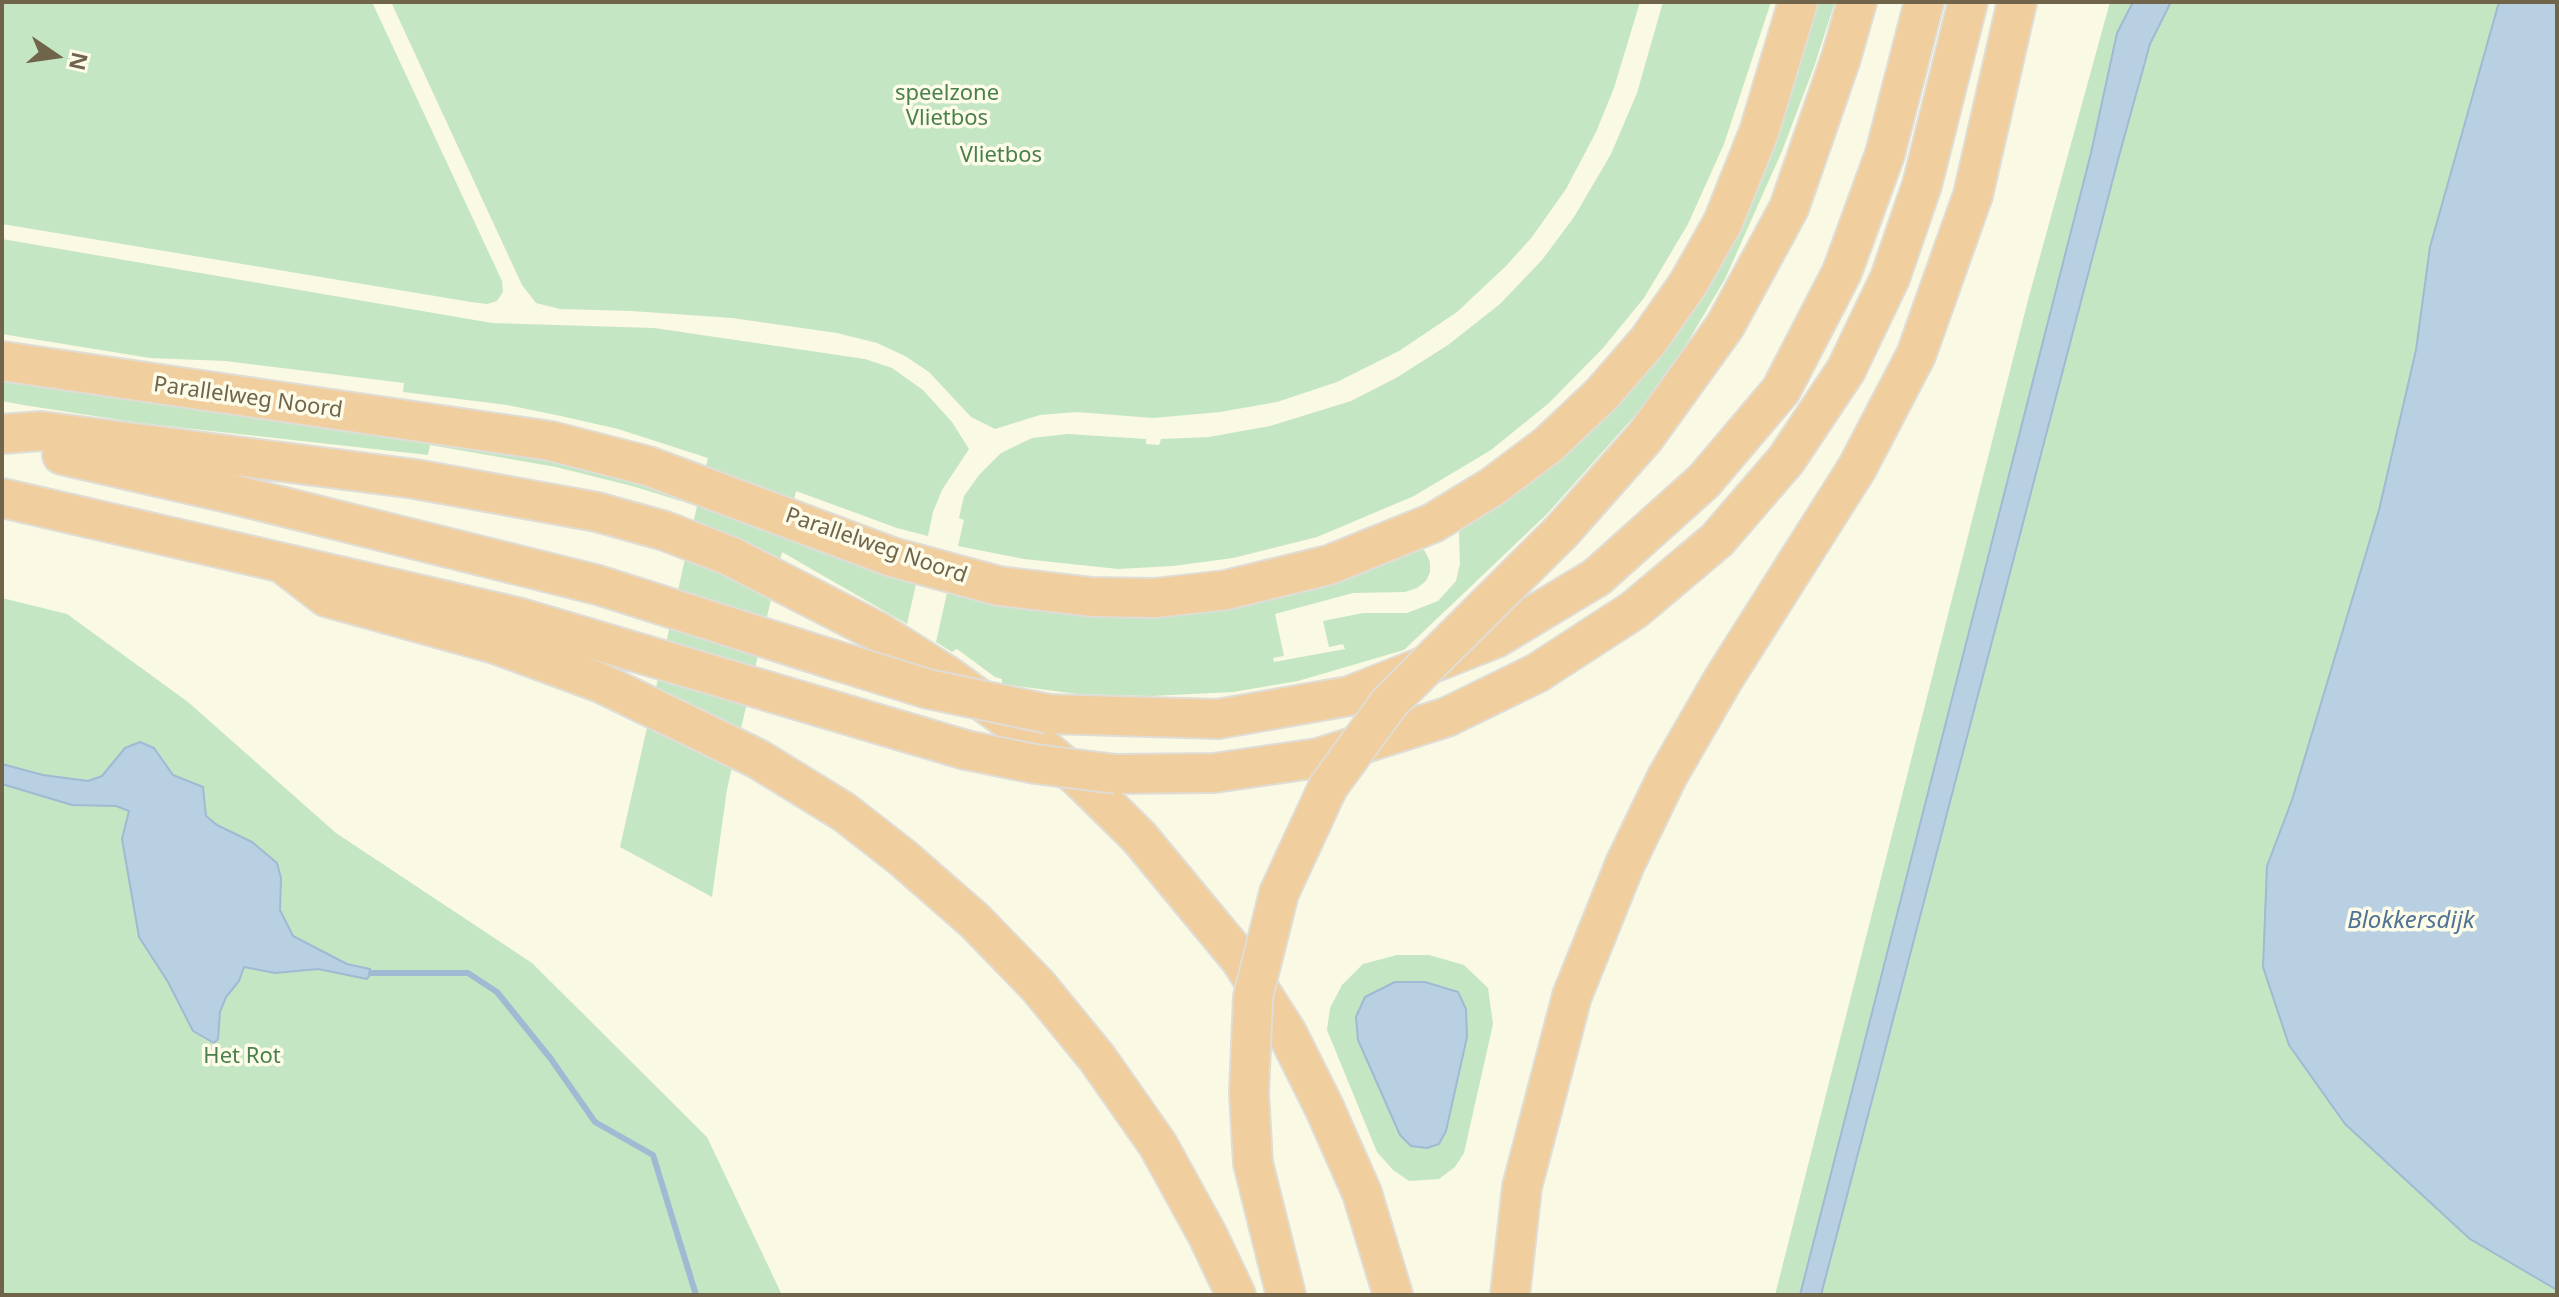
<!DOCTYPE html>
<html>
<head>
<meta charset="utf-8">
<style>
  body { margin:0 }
  #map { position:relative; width:2559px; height:1297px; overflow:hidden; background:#faf9e3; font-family:"Noto Sans",sans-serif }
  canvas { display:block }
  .frame { position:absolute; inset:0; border:4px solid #70644b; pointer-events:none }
  .north { position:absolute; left:16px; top:16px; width:80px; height:80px; -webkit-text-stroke:6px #fdfce8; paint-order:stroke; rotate:103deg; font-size:22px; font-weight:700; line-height:32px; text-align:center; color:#70644b }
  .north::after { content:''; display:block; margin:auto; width:28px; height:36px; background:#70644b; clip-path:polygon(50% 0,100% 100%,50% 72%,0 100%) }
</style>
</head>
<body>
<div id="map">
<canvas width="2559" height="1297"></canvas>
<div class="frame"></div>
<div class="north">N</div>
</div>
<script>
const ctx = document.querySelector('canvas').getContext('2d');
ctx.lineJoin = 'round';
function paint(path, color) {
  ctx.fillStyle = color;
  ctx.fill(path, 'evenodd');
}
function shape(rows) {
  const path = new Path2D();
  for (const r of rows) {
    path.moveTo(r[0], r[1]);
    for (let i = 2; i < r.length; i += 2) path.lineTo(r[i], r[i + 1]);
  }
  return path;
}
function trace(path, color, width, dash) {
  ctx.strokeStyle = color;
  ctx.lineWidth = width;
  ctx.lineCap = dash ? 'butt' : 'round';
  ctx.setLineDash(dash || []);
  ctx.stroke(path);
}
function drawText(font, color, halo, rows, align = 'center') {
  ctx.font = font + ' "Noto Sans",sans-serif';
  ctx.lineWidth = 7;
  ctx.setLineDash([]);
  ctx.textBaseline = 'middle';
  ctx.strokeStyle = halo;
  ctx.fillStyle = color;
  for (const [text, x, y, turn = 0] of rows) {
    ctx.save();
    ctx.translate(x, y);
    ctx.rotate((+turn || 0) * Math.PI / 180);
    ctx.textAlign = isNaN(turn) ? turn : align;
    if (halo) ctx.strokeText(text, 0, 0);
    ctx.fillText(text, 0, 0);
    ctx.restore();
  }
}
paint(shape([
  [2,2,372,2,502,281,503,292,497,301,487,304,471,302,2,224],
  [391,2,1640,2,1614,88,1596,132,1566,189,1532,237,1506,266,1457,312,1399,351,1337,382,1277,402,1220,412,1153,418,1077,412,1040,415,995,429,971,417,929,372,905,356,877,343,837,333,732,318,631,311,560,309,536,303,522,285],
  [1663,2,1771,2,1724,144,1688,224,1644,298,1603,348,1549,403,1491,450,1414,496,1317,537,1233,558,1173,566,1118,569,1024,559,958,546,964,520,959,518,964,496,979,475,1001,453,1032,438,1068,434,1146,439,1146,444,1159,445,1161,439,1209,437,1270,426,1351,401,1396,378,1448,345,1500,304,1542,260,1574,217,1611,154,1637,93],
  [1817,2,1835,2,1814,67,1782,151,1725,279,1677,360,1639,411,1547,514,1404,650,1298,681,1233,692,1151,696,1077,694,1002,684,1002,679,995,677,957,649,952,652,936,642,949,584,1021,600,1416,546,1425,551,1430,562,1430,572,1426,581,1417,588,1405,592,1353,593,1275,614,1284,656,1273,658,1274,662,1345,649,1343,644,1329,647,1323,621,1363,613,1407,613,1438,601,1456,581,1460,564,1459,533,1463,520,1608,401],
  [2110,2,2499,2,2430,247,2416,350,2379,510,2292,800,2267,866,2470,1239,2557,1290,2557,1295,1775,1295,2028,300],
  [2,239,492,323,654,328,865,359,892,368,923,390,952,422,969,449,942,490,933,512,928,536,897,528,796,491,788,527,918,575,907,624,782,552,727,789,712,897,620,847,697,506,632,486,556,467,430,445,428,455,140,423,23,405,2,401,2,371,10,380,191,409,248,409,416,430,700,491,708,458,618,429,561,416,507,405,403,392,404,383,225,361,150,358,2,334],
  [2,598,67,614,188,702,336,833,532,963,707,1137,782,1295,2,1295],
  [1397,955,1429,955,1464,965,1488,988,1493,1024,1464,1153,1455,1167,1439,1179,1409,1181,1393,1170,1377,1152,1327,1030,1330,1008,1342,985,1363,964]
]), '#c5e6c3');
const water = shape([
  [2133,2,2171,2,2150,44,2119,156,1821,1295,1800,1295,2091,153,2117,33,2133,2],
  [2499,2,2557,2,2557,1290,2470,1239,2345,1124,2289,1045,2263,967,2267,866,2292,800,2379,510,2416,350,2430,247,2499,2],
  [140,742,154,748,173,775,203,787,206,816,217,825,252,842,277,863,281,878,280,910,293,936,347,964,370,969,371,973,367,979,318,969,275,973,244,967,239,981,226,997,220,1012,218,1039,214,1043,193,1031,168,982,139,937,122,839,129,811,116,806,72,805,2,784,2,764,43,775,88,781,102,776,125,748,140,742],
  [1395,982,1425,982,1458,992,1466,1009,1467,1037,1446,1131,1439,1144,1427,1148,1411,1146,1400,1135,1358,1040,1356,1017,1365,997,1395,982]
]);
paint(water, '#b9cfe2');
trace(water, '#a0bad3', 2);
trace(shape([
  [371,973,468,973,497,992,551,1059,595,1122,653,1155,696,1295]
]), '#a0bad3', 6);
const highway = shape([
  [2,361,551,441,648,466,892,557,999,586,1092,597,1155,598,1226,590,1329,565,1433,523,1492,487,1548,445,1602,394,1648,341,1688,284,1723,222,1759,132,1798,2],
  [2,434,41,431,415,479,597,512,665,531,730,556,880,633,948,676,1018,727,1079,778,1139,837,1240,959,1287,1033,1324,1107,1362,1193,1393,1295],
  [62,455,232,494,598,585,828,658],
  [2,498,517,617,966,750],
  [1562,531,1645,437,1725,326,1789,208,1841,58,1857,2],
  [282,563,326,597,495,644,601,683,758,759,844,812,903,858,975,921,1038,986,1097,1058,1158,1145,1208,1236,1236,1295],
  [1049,714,1218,719,1349,696,1496,638,1597,577,1704,481,1781,390,1842,272,1885,154,1924,2],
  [1116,774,1214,773,1318,758,1447,717,1537,673,1634,610,1717,540,1786,460,1846,370,1890,278,1922,185,1968,2],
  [1253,1163,1286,1295],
  [1510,1295,1522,1187,1572,996,1625,864,1667,777,1724,678,1857,468,1916,355,1973,195,2017,2]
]);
trace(highway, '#e0ddd7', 42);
trace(highway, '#f0ce9e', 38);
const highwayBridge = shape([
  [828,658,928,689,1049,714],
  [966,750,1035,764,1116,774],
  [1253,1163,1249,1093,1253,997,1279,893,1328,787,1389,703,1562,531]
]);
trace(highwayBridge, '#e0ddd7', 42, []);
trace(highwayBridge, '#f0ce9e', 38);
drawText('22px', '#4a804c', '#fdfce8', [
  ["speelzone",947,94],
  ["Vlietbos",947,119],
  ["Vlietbos",1001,156],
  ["Het Rot",242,1057]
]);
drawText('22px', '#70644b', '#fdfce8', [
  ["Parallelweg Noord",248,398,8],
  ["Parallelweg Noord",876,546,19]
]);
drawText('italic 24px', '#507396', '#fdfce8', [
  ["Blokkersdijk",2411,921]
]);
</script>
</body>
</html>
